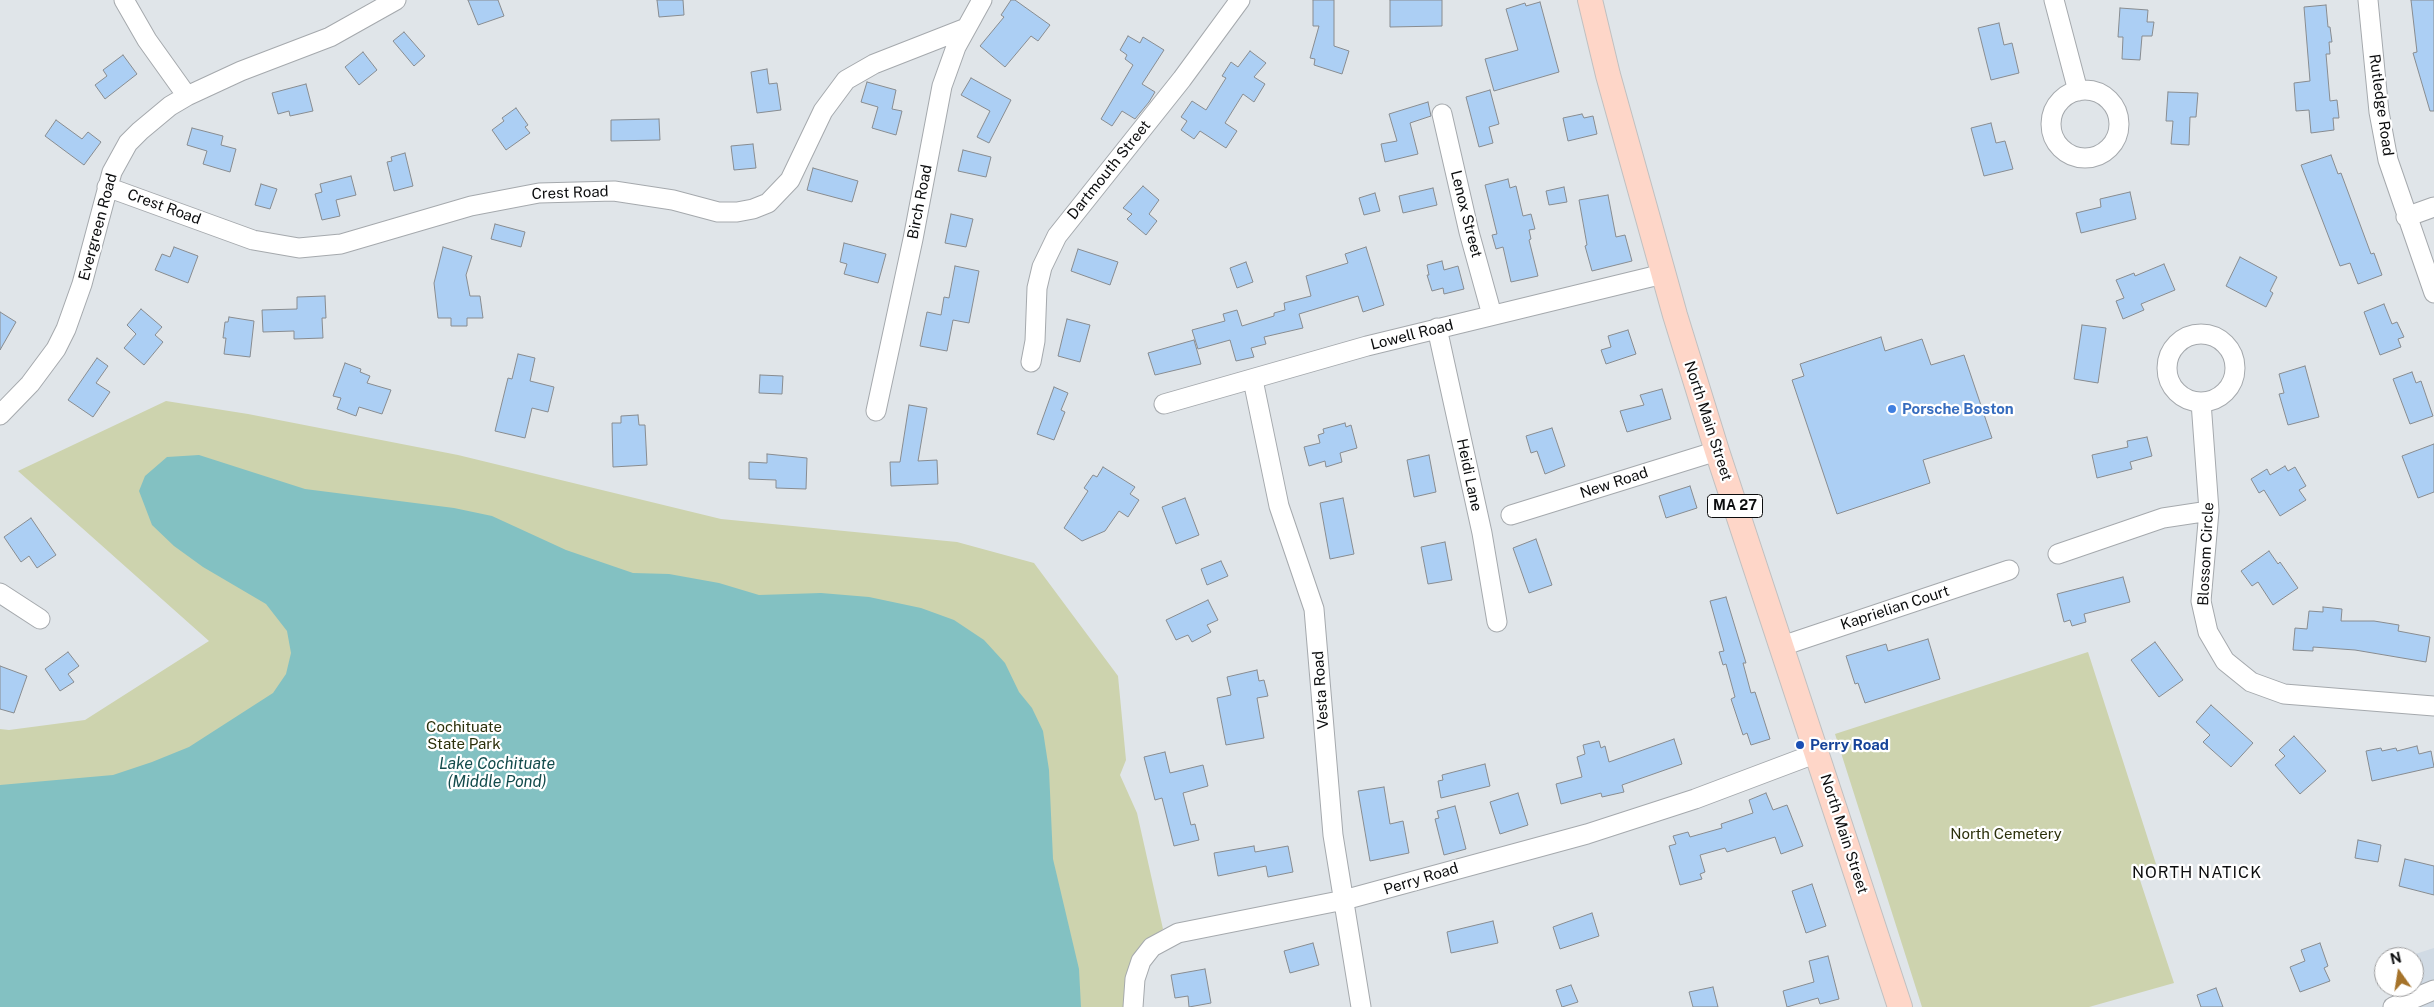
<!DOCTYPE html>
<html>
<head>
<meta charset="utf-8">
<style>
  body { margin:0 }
  #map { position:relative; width:2434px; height:1007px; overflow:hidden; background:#e0e5e9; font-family:"Public Sans",sans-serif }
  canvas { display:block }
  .north { position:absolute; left:2374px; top:947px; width:50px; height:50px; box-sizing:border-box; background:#fff; border:1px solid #9e9e9f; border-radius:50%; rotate:347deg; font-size:14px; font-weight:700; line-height:20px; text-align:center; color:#0c0d0e }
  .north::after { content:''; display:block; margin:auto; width:18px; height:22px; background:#a5732a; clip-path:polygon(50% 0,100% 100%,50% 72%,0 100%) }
</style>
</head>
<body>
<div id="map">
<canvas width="2434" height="1007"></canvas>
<div class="north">N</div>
</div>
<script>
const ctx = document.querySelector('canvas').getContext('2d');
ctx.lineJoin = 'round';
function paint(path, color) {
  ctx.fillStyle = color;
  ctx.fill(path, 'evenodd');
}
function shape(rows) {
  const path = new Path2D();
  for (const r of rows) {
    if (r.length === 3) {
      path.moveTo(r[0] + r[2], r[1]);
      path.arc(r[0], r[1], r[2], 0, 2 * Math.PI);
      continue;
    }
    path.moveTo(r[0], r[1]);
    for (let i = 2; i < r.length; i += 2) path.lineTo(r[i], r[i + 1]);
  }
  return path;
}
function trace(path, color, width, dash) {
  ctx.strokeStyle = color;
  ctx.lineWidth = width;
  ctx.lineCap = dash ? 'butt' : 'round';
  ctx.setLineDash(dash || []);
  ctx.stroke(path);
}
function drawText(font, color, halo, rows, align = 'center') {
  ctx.font = font + ' "Public Sans",sans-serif';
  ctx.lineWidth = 4.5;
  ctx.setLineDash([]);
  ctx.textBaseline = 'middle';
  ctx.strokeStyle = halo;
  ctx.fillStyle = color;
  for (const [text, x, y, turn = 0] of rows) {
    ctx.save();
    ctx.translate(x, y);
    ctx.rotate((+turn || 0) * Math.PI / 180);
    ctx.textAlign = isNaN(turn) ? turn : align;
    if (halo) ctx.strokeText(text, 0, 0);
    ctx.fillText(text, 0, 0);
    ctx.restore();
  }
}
paint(shape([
  [2434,948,2434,1007,2402,1007,2395,987,2414,987,2414,957,2406,957]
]), '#d0dae4');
paint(shape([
  [166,401,248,414,458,455,721,519,957,542,1034,563,1118,676,1126,760,1120,775,1137,813,1163,929,1149,939,1125,1007,0,1007,0,729,9,730,85,720,209,641,18,471],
  [2088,652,2156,864,2137,871,2174,983,2089,1007,1922,1007,1835,734]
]), '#cdd3ae');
paint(shape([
  [199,455,305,489,454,508,492,516,566,550,633,573,669,574,719,583,759,595,821,593,869,597,921,608,954,620,984,640,1005,663,1019,692,1032,708,1043,731,1049,770,1053,859,1079,969,1081,1007,0,1007,0,785,113,775,152,762,189,747,273,693,286,674,291,653,287,631,266,604,203,567,174,546,152,525,139,491,145,476,167,457]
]), '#83c1c2');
const building = shape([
  [468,0,498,0,504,16,478,25,468,0],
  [657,0,683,0,684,15,659,17,657,0],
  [1011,0,1015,0,1050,25,1038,41,1031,36,1005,67,980,46,1004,17,1001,15,1011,0],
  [1313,0,1334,0,1334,46,1349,51,1342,74,1314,65,1315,59,1310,58,1319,26,1313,26,1313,0],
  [1390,0,1442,0,1442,26,1390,27,1390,0],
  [2411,0,2434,0,2434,111,2430,111,2413,53,2417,52,2411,0],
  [1540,2,1559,72,1494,91,1485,59,1518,50,1506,9,1525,3,1526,6,1540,2],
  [2326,5,2328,27,2330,27,2332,42,2329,42,2330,54,2326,54,2330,101,2337,100,2339,118,2333,118,2334,130,2311,133,2309,110,2296,111,2294,83,2310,81,2304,7,2326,5],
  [2120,8,2148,10,2147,22,2154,22,2152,36,2142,36,2140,60,2122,59,2123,37,2118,37,2120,8],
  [1999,23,2004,45,2012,43,2019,73,1991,80,1978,28,1999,23],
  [404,32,425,56,414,66,393,41,404,32],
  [1128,36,1140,43,1143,37,1164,50,1142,84,1155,92,1149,102,1135,119,1122,111,1112,126,1101,119,1133,65,1125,59,1127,55,1120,50,1128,36],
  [1250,51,1266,63,1254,77,1265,84,1254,102,1243,94,1225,123,1237,131,1226,148,1200,131,1194,139,1181,130,1187,121,1181,117,1192,101,1206,110,1226,78,1222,76,1231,62,1238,67,1250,51],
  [363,52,377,70,359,85,345,67,363,52],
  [123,55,137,74,105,99,95,85,107,76,103,70,123,55],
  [767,69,769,84,777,83,781,110,757,113,751,72,767,69],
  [971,78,1011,100,989,143,977,137,990,111,961,95,971,78],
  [867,82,896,90,892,109,902,111,896,135,872,128,878,107,861,102,867,82],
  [306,84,313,111,290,116,289,111,278,114,272,93,306,84],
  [1490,90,1499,124,1489,127,1493,143,1479,147,1466,97,1490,90],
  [2168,92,2198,93,2196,117,2190,117,2189,145,2171,144,2173,121,2166,121,2168,92],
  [1428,102,1431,116,1410,123,1418,154,1385,162,1381,144,1397,141,1389,114,1428,102],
  [516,108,528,125,525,127,530,133,506,150,492,130,504,121,502,118,516,108],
  [1582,114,1584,118,1593,116,1597,134,1568,141,1563,118,1582,114],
  [659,119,660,140,611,141,611,120,659,119],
  [56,120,82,139,88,132,101,142,84,165,45,136,56,120],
  [1991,123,1996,143,2005,141,2013,169,1984,176,1971,128,1991,123],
  [192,128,223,136,221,145,236,149,230,172,203,164,207,151,187,145,192,128],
  [753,144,756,168,734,170,731,146,753,144],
  [963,150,991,157,986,177,958,171,963,150],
  [405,153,413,186,394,191,387,162,392,161,391,157,405,153],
  [2331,155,2338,174,2341,173,2371,254,2374,253,2382,275,2358,284,2350,263,2340,266,2301,165,2331,155],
  [813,168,858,181,852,202,807,190,813,168],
  [351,176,356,195,336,200,340,216,322,220,315,194,322,192,320,184,351,176],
  [1508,179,1510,188,1516,186,1523,216,1531,214,1535,229,1529,230,1531,239,1529,240,1538,276,1511,282,1503,247,1496,249,1492,235,1497,234,1485,185,1508,179],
  [261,184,277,189,270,209,255,205,261,184],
  [1143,186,1159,200,1149,214,1157,221,1146,235,1127,219,1132,214,1123,208,1143,186],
  [1564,187,1567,202,1549,205,1546,191,1564,187],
  [1433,188,1437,205,1403,213,1399,196,1433,188],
  [2130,192,2136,219,2081,233,2076,213,2101,207,2100,199,2130,192],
  [1375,193,1380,211,1364,215,1359,198,1375,193],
  [1608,195,1616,237,1625,235,1632,261,1592,271,1585,246,1587,245,1579,200,1608,195],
  [951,214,973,219,966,247,945,243,951,214],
  [495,224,525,232,521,247,491,239,495,224],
  [844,243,886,254,878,283,844,274,847,264,840,262,844,243],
  [174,247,198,256,188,283,155,270,162,254,170,257,174,247],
  [443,247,472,256,466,275,470,296,480,296,483,318,467,318,467,326,451,326,451,318,438,318,434,283,443,247],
  [1366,247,1384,305,1363,312,1358,296,1299,314,1303,328,1264,337,1266,344,1251,348,1254,357,1236,361,1230,340,1198,349,1192,330,1225,321,1223,314,1237,310,1242,326,1274,316,1274,313,1285,310,1284,303,1311,296,1306,276,1348,263,1345,254,1366,247],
  [1078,249,1118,262,1110,285,1071,271,1078,249],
  [2240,257,2277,277,2270,291,2273,293,2266,307,2226,286,2240,257],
  [1442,261,1444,270,1458,266,1464,289,1444,294,1443,288,1432,291,1427,275,1429,275,1427,265,1442,261],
  [1246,262,1253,282,1237,288,1230,268,1246,262],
  [2164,264,2175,290,2141,304,2144,310,2123,319,2116,301,2124,298,2116,280,2134,273,2135,276,2164,264],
  [955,266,979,271,969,323,953,320,947,351,920,346,927,312,941,315,944,297,949,298,955,266],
  [325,296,326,318,322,318,323,338,294,339,294,331,263,332,262,310,297,309,297,297,325,296],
  [2384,304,2392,324,2397,322,2404,337,2398,339,2401,347,2380,355,2364,312,2384,304],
  [141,309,162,327,155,335,163,342,144,365,124,348,136,334,127,325,141,309],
  [0,312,16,322,0,350,0,312],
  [229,317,254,321,250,357,224,354,226,338,223,338,225,322,228,322,229,317],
  [1067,319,1090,325,1080,362,1058,356,1067,319],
  [2082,325,2106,328,2098,383,2074,379,2082,325],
  [1628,330,1636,354,1606,364,1601,350,1611,347,1608,336,1628,330],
  [1881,337,1885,351,1922,339,1931,365,1964,355,1992,438,1923,460,1930,483,1837,514,1792,380,1804,376,1800,364,1881,337],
  [1194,340,1201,364,1155,375,1148,353,1194,340],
  [518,354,535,358,530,381,554,387,548,412,532,408,525,438,495,431,508,378,512,379,518,354],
  [97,358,108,366,96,383,110,392,93,417,68,400,97,358],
  [345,363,361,369,360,372,370,376,367,383,391,390,382,414,359,407,356,416,337,409,341,398,333,396,345,363],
  [2305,366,2319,417,2288,425,2279,394,2284,393,2279,374,2305,366],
  [2412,372,2416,383,2421,381,2433,416,2410,424,2393,379,2412,372],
  [760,375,783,376,782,394,759,393,760,375],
  [1054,387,1068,393,1061,410,1065,412,1054,440,1037,434,1054,387],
  [1662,389,1671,419,1627,432,1620,411,1644,405,1640,395,1662,389],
  [909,405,927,408,918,461,937,460,938,484,891,486,890,462,900,462,909,405],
  [638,415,639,425,645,425,647,465,613,467,612,423,621,423,621,416,638,415],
  [1345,423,1346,427,1351,425,1357,448,1340,453,1342,462,1326,467,1325,461,1309,466,1304,447,1320,443,1318,435,1324,433,1323,429,1345,423],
  [1552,428,1565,466,1545,474,1537,451,1531,453,1526,436,1552,428],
  [2147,437,2152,456,2130,462,2132,469,2097,478,2092,455,2128,447,2127,441,2147,437],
  [2434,444,2434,492,2418,498,2402,456,2434,444],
  [767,454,807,458,806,489,776,488,776,480,749,479,749,462,767,463,767,454],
  [1429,455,1436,492,1414,497,1407,460,1429,455],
  [2285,466,2288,471,2295,467,2306,486,2299,490,2306,500,2280,516,2264,490,2259,493,2251,479,2267,469,2270,475,2285,466],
  [1103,467,1135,487,1130,494,1139,500,1128,517,1119,511,1105,531,1082,541,1064,528,1088,491,1084,488,1093,475,1097,477,1103,467],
  [1690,486,1697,508,1666,518,1659,496,1690,486],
  [1185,498,1199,535,1176,544,1162,507,1185,498],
  [1343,498,1354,554,1330,559,1320,503,1343,498],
  [31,518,56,555,37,568,29,556,21,562,4,537,31,518],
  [1536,539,1552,585,1529,593,1513,548,1536,539],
  [1445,542,1452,580,1428,584,1421,547,1445,542],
  [2269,551,2278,564,2280,562,2298,588,2273,605,2258,582,2252,586,2241,571,2269,551],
  [1221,561,1228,576,1207,585,1201,569,1221,561],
  [2123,577,2130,602,2084,614,2086,622,2072,626,2070,620,2064,622,2057,594,2123,577],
  [1726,597,1746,663,1743,663,1751,693,1755,692,1770,739,1751,745,1747,733,1743,735,1731,699,1735,697,1726,664,1723,665,1719,652,1724,651,1710,601,1726,597],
  [1208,600,1218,620,1207,625,1211,632,1192,642,1188,635,1176,640,1166,620,1208,600],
  [2323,607,2342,609,2341,621,2374,621,2399,625,2398,631,2430,637,2426,662,2355,650,2313,647,2313,651,2293,650,2295,628,2307,629,2309,611,2323,612,2323,607],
  [1928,639,1940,679,1865,703,1858,683,1855,684,1846,656,1886,644,1888,651,1928,639],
  [2155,642,2183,680,2159,697,2131,660,2155,642],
  [68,652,79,666,68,674,74,682,60,691,45,669,68,652],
  [0,666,27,676,14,713,0,709,0,666],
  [1257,670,1259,681,1264,680,1268,696,1257,698,1264,738,1226,745,1217,698,1231,695,1227,677,1257,670],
  [2211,705,2253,743,2231,767,2203,742,2210,735,2196,722,2211,705],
  [2294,736,2326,771,2300,794,2275,765,2285,756,2279,750,2294,736],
  [1674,739,1682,764,1622,785,1624,792,1602,797,1601,793,1561,804,1556,784,1582,777,1577,757,1585,754,1583,745,1599,741,1601,748,1605,746,1609,762,1674,739],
  [2417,746,2419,754,2431,751,2434,767,2372,781,2366,751,2381,748,2382,751,2396,748,2397,751,2417,746],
  [1165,752,1170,773,1203,765,1208,786,1183,793,1191,825,1195,824,1199,840,1174,846,1162,798,1155,800,1144,757,1165,752],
  [1485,764,1490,786,1441,798,1438,781,1443,780,1442,775,1485,764],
  [1384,787,1390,824,1403,821,1409,853,1370,861,1358,791,1384,787],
  [1518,793,1528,825,1500,834,1490,802,1518,793],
  [1766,793,1773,810,1787,805,1803,846,1781,854,1775,837,1727,852,1725,848,1700,855,1705,872,1700,874,1702,879,1680,885,1669,846,1676,844,1673,836,1688,832,1690,837,1722,828,1721,824,1753,813,1749,800,1766,793],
  [1455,806,1466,849,1444,855,1435,819,1439,818,1437,811,1455,806],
  [2358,840,2381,845,2378,862,2355,858,2358,840],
  [1254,846,1255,852,1288,846,1293,872,1268,877,1266,866,1218,876,1214,853,1254,846],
  [2405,859,2434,866,2434,895,2399,886,2405,859],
  [1812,884,1826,926,1806,933,1792,891,1812,884],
  [1592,913,1599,936,1560,949,1553,927,1592,913],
  [1493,921,1498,943,1451,953,1447,932,1493,921],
  [1313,943,1319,965,1290,973,1284,951,1313,943],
  [2320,943,2328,966,2324,968,2330,981,2300,992,2290,967,2305,961,2301,950,2320,943],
  [1828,956,1839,999,1820,1004,1818,998,1787,1007,1783,991,1814,982,1809,961,1828,956],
  [1205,969,1211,1003,1189,1007,1188,996,1175,998,1171,975,1205,969],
  [1571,985,1578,1002,1562,1007,1556,990,1571,985],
  [1713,987,1718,1007,1693,1007,1689,992,1713,987],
  [2216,988,2223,1007,2201,1007,2197,995,2216,988]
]);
paint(building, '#accff4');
trace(building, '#888c90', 1);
const minor = shape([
  [124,0,147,40,187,96],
  [2054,0,2078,91],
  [2368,0,2379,112,2388,160,2434,293],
  [2085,124,34],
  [1442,114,1469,232,1492,315],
  [107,187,253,240,299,248,341,244,471,206,539,193,614,191,673,200,718,212,737,212,753,209,768,203,790,180,823,111,846,80,874,64,966,28],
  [2406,217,2434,207],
  [1437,328,1482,533,1497,622],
  [2201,368,34],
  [1031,362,1035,341,1037,288,1042,267,1057,236,1182,79,1240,0],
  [1253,380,1279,506,1314,609,1333,835,1361,1007],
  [2201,402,2209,511,2201,601,2208,632,2225,661,2251,682,2284,694,2434,706],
  [1164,404,1367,346,1663,274],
  [876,411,913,239,942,86,956,47,982,0],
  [0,415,30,384,56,349,66,329,82,284,112,172,128,143,140,131,170,106,187,96,241,71,330,37,396,0],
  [1511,515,1717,451],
  [2058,554,2163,518,2209,511],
  [0,593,40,619],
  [1782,646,2009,570],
  [1133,1007,1135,979,1141,961,1152,947,1178,933,1344,900,1587,834,1695,799,1817,753],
  [2393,1007,2434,990]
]);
const major = shape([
  [1590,0,1608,75,1675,315,1717,451,1900,1007]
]);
trace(minor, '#a5a9ad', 21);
trace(major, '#c0c0c0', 26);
trace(minor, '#fff', 19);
trace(major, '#fed6c8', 24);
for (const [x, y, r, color] of [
  [1892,409,5,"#3f7fe0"],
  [1800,745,5,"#1a4fb4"]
]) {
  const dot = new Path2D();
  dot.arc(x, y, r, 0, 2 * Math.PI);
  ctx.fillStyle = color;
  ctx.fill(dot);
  trace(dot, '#fff', 2);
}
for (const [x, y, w] of [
  [1735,506,55]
]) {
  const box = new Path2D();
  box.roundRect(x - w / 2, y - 11.5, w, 23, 4);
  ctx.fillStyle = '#fff';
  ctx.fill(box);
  trace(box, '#0c0d0e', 1);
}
drawText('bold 14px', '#0c0d0e', null, [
  ["MA 27",1735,506]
]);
drawText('15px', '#0c0d0e', '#fff', [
  ["Rutledge Road",2381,105,82],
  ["Dartmouth Street",1109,170,-51],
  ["Crest Road",570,193,-2],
  ["Birch Road",920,202,-79],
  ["Crest Road",164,207,20],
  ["Lenox Street",1466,214,76],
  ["Evergreen Road",98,227,-75],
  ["Lowell Road",1412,335,-14],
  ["North Main Street",1708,421,72],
  ["Heidi Lane",1469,475,78],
  ["New Road",1614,483,-18],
  ["Blossom Circle",2206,554,-87],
  ["Kaprielian Court",1895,608,-18],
  ["Vesta Road",1321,690,-94],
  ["North Main Street",1844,834,72],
  ["Perry Road",1421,879,-17]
]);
drawText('bold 15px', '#366cbe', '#fff', [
  ["Porsche Boston",1902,409]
], 'left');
drawText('15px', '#2c300b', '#fff', [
  ["Cochituate",464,727],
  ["State Park",464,744],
  ["North Cemetery",2006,834]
]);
drawText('bold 15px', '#164399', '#fff', [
  ["Perry Road",1810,745]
], 'left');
drawText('italic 16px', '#134b4c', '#fff', [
  ["Lake Cochituate",497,764],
  ["(Middle Pond)",497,782]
]);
ctx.letterSpacing = '1px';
drawText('16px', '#0c0d0e', '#fff', [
  ["NORTH NATICK",2197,873]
]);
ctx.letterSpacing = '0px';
</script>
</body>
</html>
